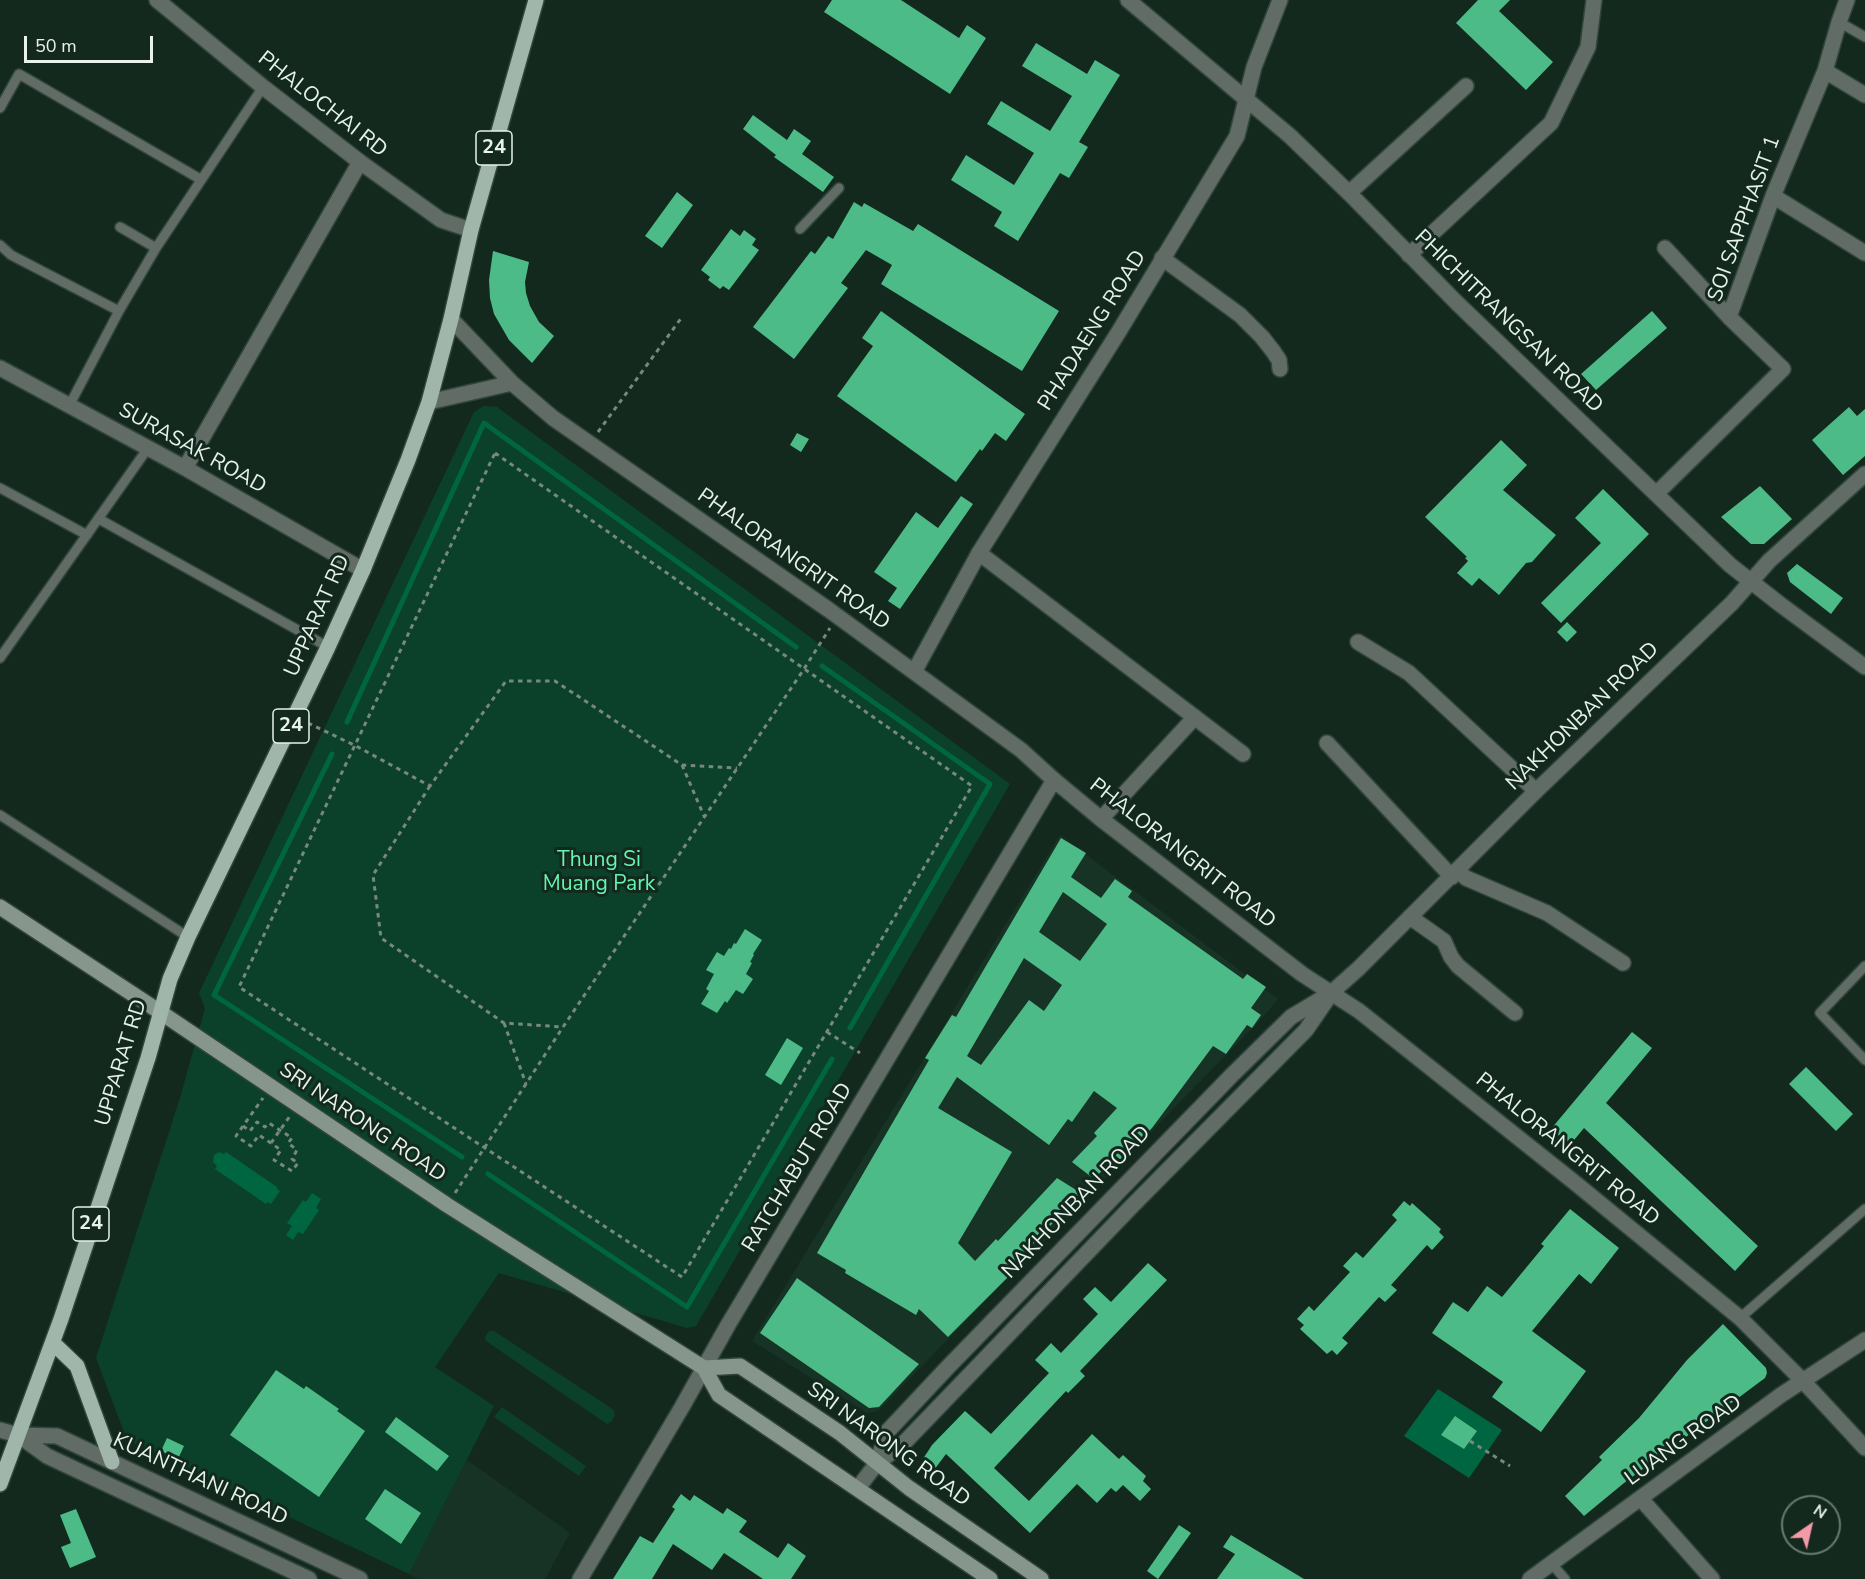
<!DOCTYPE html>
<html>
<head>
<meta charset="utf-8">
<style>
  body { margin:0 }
  #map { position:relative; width:1865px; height:1579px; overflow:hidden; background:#14291e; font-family:"Nunito Sans",sans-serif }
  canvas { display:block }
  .north { position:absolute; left:1781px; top:1495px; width:60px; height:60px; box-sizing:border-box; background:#14291e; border:2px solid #687970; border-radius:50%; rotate:34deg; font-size:16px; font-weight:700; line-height:24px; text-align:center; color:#e6f2eb }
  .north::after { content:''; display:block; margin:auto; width:21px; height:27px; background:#f39aa7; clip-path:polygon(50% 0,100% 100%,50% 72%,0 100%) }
  .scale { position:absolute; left:24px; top:36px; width:129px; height:27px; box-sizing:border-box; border:3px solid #e6f2eb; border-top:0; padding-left:8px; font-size:18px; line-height:21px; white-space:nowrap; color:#e6f2eb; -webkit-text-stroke:4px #14291e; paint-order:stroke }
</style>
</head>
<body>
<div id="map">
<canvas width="1865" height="1579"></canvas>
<div class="north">N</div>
<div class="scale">50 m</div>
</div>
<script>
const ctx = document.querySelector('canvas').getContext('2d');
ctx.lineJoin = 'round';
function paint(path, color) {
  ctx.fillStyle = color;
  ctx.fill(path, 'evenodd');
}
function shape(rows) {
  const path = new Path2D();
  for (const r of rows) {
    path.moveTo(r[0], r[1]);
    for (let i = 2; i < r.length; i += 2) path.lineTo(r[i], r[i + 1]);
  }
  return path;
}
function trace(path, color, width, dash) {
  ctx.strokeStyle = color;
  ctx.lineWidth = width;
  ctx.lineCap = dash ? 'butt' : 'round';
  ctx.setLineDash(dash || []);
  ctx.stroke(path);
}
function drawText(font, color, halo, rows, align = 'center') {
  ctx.font = font + ' "Nunito Sans",sans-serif';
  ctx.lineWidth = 6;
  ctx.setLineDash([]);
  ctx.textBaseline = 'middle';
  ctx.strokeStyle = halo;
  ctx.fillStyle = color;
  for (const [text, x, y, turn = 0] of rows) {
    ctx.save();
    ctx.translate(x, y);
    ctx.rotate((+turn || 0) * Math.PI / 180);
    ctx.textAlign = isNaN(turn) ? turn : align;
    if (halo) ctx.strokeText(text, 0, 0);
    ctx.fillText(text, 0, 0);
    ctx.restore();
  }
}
paint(shape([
  [1060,835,1278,999,1266,1014,878,1411,867,1413,752,1341],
  [467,1460,570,1533,545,1579,419,1579,409,1574]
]), '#173325');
paint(shape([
  [484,406,497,407,1010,784,696,1326,687,1328,499,1273,435,1367,494,1406,409,1574,127,1440,96,1358,180,1098,205,1008,199,993,474,412],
  [489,1331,494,1331,614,1410,615,1415,611,1422,607,1424,486,1341,485,1337],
  [502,1407,586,1466,579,1476,494,1417]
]), '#0b412a');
paint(shape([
  [219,1152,224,1154,226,1152,277,1187,277,1189,280,1191,271,1204,268,1202,266,1204,215,1169,217,1166,213,1162,214,1155],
  [312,1193,321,1199,316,1208,319,1210,303,1234,298,1232,293,1240,286,1235,292,1226,287,1223,303,1200,306,1202],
  [1438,1389,1502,1430,1469,1478,1404,1436]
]), '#006641');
trace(shape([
  [822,666,990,784,850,1028],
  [347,722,484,423,796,647],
  [332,754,214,995,462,1157],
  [488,1174,687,1307,832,1059]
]), '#006641', 5);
paint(shape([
  [832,0,901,0,959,38,967,25,986,38,950,94,824,12],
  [1478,0,1510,0,1499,11,1553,62,1526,90,1456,23],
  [1036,43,1087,74,1095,60,1120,75,1079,142,1088,147,1069,178,1060,173,1018,241,994,226,1002,212,951,180,966,155,1014,185,1034,153,987,124,1001,101,1050,131,1072,96,1022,66],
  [753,115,787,140,794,129,811,141,802,154,834,177,823,192,774,157,776,155,743,129],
  [677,192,693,205,662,248,645,236],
  [854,202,862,207,864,203,913,231,918,224,1059,311,1022,371,881,284,892,265,866,250,841,283,848,288,794,359,753,327,811,251,815,254,828,236,833,239],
  [731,229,740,236,744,230,756,239,752,245,759,250,729,290,723,286,720,289,708,280,710,277,701,270],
  [493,251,529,262,525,282,526,293,530,306,539,322,554,336,532,363,509,340,494,314,490,298,489,280],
  [881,311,1025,414,1006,441,995,433,982,451,980,449,956,482,837,396,873,346,862,338],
  [1652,311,1667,328,1596,390,1581,374],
  [1849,407,1857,416,1865,409,1865,456,1843,475,1812,440],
  [797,433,809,439,801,452,790,445],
  [1501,440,1527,465,1503,490,1556,535,1532,562,1526,563,1499,595,1479,578,1472,586,1457,573,1468,561,1465,558,1467,557,1425,517],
  [1760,486,1792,519,1764,544,1751,544,1721,517],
  [1603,489,1649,534,1561,623,1541,603,1601,543,1575,518],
  [961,496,973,504,900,609,888,601,897,588,874,572,916,512,938,528],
  [1797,564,1843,598,1831,614,1790,582,1787,573],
  [1567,622,1577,632,1567,642,1557,632],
  [1061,838,1086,853,1071,877,1101,898,1115,879,1132,891,1128,897,1243,979,1247,974,1266,987,1251,1008,1261,1015,1252,1028,1247,1025,1226,1054,1213,1046,1152,1128,1121,1160,1116,1156,1094,1179,1072,1162,1097,1136,1094,1133,1117,1108,1094,1091,1072,1122,1068,1119,1049,1145,957,1077,938,1108,1012,1152,958,1243,975,1261,996,1239,998,1241,1057,1178,1081,1193,1018,1260,1022,1263,948,1337,919,1309,916,1315,845,1273,846,1270,817,1253,929,1060,925,1058,952,1015,956,1017],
  [1063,892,1107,924,1080,961,1039,932],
  [1024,958,1062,985,1044,1011,1029,1000,981,1065,967,1056],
  [745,929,762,940,753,954,754,955,750,962,752,963,746,974,753,979,743,994,736,990,727,1003,725,1001,717,1013,701,1004,709,991,706,989,714,974,706,970,717,952,724,956,729,948,731,949,734,943,736,944],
  [1632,1032,1652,1048,1606,1103,1758,1246,1735,1271,1584,1128,1570,1145,1551,1129],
  [787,1038,803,1048,781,1085,765,1075],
  [1806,1067,1853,1114,1836,1131,1789,1084],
  [1404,1201,1410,1206,1412,1203,1441,1229,1439,1232,1444,1237,1432,1250,1427,1245,1391,1285,1397,1290,1385,1302,1379,1297,1342,1338,1348,1343,1337,1355,1332,1350,1327,1354,1300,1329,1304,1325,1297,1319,1309,1306,1314,1311,1350,1272,1343,1266,1356,1252,1363,1258,1397,1220,1392,1215],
  [1570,1209,1619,1248,1591,1284,1579,1274,1532,1331,1586,1371,1541,1432,1492,1397,1503,1382,1432,1333,1453,1302,1468,1312,1487,1286,1502,1297,1544,1246,1541,1244],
  [1148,1263,1167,1280,1080,1371,1085,1376,1068,1393,1066,1391,994,1468,1029,1501,1092,1434,1119,1459,1123,1455,1146,1476,1143,1481,1151,1489,1140,1501,1123,1485,1116,1492,1111,1488,1097,1503,1077,1484,1030,1533,946,1454,934,1470,921,1462,932,1445,965,1411,991,1434,1049,1373,1035,1360,1051,1343,1061,1353,1098,1314,1083,1299,1095,1287,1111,1302],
  [797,1278,919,1364,879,1407,869,1408,760,1333],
  [1723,1324,1766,1368,1767,1373,1765,1378,1624,1483,1584,1516,1565,1496,1602,1460,1599,1457,1639,1418,1687,1360],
  [276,1370,304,1389,306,1386,339,1409,337,1411,365,1431,319,1497,230,1435],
  [1455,1416,1477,1431,1464,1449,1441,1435],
  [396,1417,449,1456,437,1471,385,1432],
  [167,1438,184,1446,178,1459,161,1451],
  [385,1489,421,1513,401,1544,365,1519],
  [681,1494,690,1501,694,1495,723,1514,727,1508,747,1521,739,1532,778,1558,788,1543,806,1556,791,1579,763,1579,724,1553,712,1570,673,1544,652,1579,613,1579,640,1536,653,1543,675,1509,672,1507],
  [76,1509,96,1557,70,1568,61,1547,71,1543,60,1515],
  [1179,1525,1191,1533,1158,1579,1147,1571],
  [1231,1535,1304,1579,1217,1579,1235,1554,1223,1547]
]), '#4cbb87');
const service = shape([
  [1839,22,1865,37],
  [0,108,19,74,200,179],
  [120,227,156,248],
  [800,229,839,188],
  [0,245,11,255,119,311],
  [69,406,119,311,156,248,263,87],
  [0,488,87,535],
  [99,519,328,647],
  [0,658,148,448],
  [0,815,188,937],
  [1865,966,1820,1013,1865,1060],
  [1740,1318,1865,1209],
  [1551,1563,1565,1579]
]);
const minor = shape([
  [1825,71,1865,95],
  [1349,193,1466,86],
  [1773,196,1865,253],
  [1665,248,1729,317],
  [1409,255,1551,123,1588,47,1594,0],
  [1162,258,1240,315,1262,337,1273,351,1279,360,1280,369],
  [0,368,185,468,363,570],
  [185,468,360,162],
  [1656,494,1783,369,1729,317,1773,196,1825,71,1839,22,1847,0],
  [979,553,1243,754],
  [1358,642,1409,673,1536,791],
  [1327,743,1452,877],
  [1101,819,1195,717],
  [1457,870,1466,878,1547,913,1623,963],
  [1410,917,1444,941,1451,957,1458,966,1515,1013],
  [1641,1499,1712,1579],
  [580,1579,682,1407,728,1325,1054,780]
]);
const tertiary = shape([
  [157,0,263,87,360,162,441,220,471,230],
  [1128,0,1290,136,1349,193,1457,303,1730,565,1781,605,1865,667],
  [451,319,512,383,553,418,829,610,1021,750,1054,780,1101,819,1302,974,1359,1011,1574,1182,1740,1318,1803,1381,1865,1448],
  [429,402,512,383],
  [914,672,979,553,1118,333,1237,136,1254,67,1280,0],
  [0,1430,18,1435,57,1436,360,1579],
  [18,1435,47,1456,309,1579],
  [877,1463,887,1432,948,1367,1232,1075,1291,1017,1331,993,1358,969,1536,791,1732,603,1769,561,1865,474],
  [858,1488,877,1463,902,1445,1132,1206,1306,1030,1328,998],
  [1530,1579,1781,1395,1865,1340]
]);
const secondary = shape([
  [0,907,160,1012,447,1205,704,1368,719,1395,990,1579],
  [704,1368,740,1366,840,1433,909,1488,1041,1579]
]);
const primary = shape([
  [53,1343,77,1366,112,1462],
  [0,1484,61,1319,148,1058,170,979,188,937,328,647,363,570,408,460,429,402,451,319,471,230,536,0]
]);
trace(service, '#31453b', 12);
trace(minor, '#31453b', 18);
trace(tertiary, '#31453b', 18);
trace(secondary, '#31453b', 18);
trace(primary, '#31453b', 18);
trace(shape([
  [598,432,682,317],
  [495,453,972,786,682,1277,239,987,495,453],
  [308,723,356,746,430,786,506,681,555,681,682,765,737,768],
  [682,765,704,816],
  [430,786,373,875,381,938,504,1023,563,1027],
  [504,1023,526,1084],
  [827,1032,860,1053],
  [243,1126,250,1131,257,1122,265,1127,269,1123,292,1138,288,1143,297,1150,292,1159,298,1163,292,1171,274,1160,281,1150,259,1135,251,1146,236,1136,243,1126,263,1098],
  [271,1143,290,1116],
  [455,1193,563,1027,804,669,830,628],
  [1470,1441,1510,1466]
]), '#78887f', 3, [4.5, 4.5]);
trace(service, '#626c67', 9);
trace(minor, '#626c67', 15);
trace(tertiary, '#626c67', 15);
trace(secondary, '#86968c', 15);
trace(primary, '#a1b6aa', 15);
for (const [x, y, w] of [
  [494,148,36],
  [291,726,36],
  [91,1224,36]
]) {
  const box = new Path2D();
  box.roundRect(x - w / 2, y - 17, w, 34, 4.5);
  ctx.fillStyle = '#14291e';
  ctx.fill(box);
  trace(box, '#e6f2eb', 1.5);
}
drawText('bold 20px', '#e6f2eb', null, [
  ["24",494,148],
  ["24",291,726],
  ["24",91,1224]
]);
drawText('21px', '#e6f2eb', '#14291e', [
  ["PHALOCHAI RD",322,105,38],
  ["SOI SAPPHASIT 1",1745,219,-70],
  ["PHICHITRANGSAN ROAD",1508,322,44],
  ["PHADAENG ROAD",1093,331,-58],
  ["SURASAK ROAD",192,449,29],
  ["PHALORANGRIT ROAD",793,560,35],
  ["UPPARAT RD",318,616,-66],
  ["NAKHONBAN ROAD",1583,717,-44],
  ["PHALORANGRIT ROAD",1182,854,38],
  ["UPPARAT RD",122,1063,-73],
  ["SRI NARONG ROAD",362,1123,34],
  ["PHALORANGRIT ROAD",1567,1150,39],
  ["RATCHABUT ROAD",798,1168,-59],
  ["NAKHONBAN ROAD",1077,1203,-46],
  ["LUANG ROAD",1684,1441,-36],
  ["SRI NARONG ROAD",888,1445,36],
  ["KUANTHANI ROAD",200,1480,25]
]);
drawText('21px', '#65f5b2', '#14291e', [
  ["Thung Si",599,861],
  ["Muang Park",599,885]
]);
</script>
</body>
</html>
